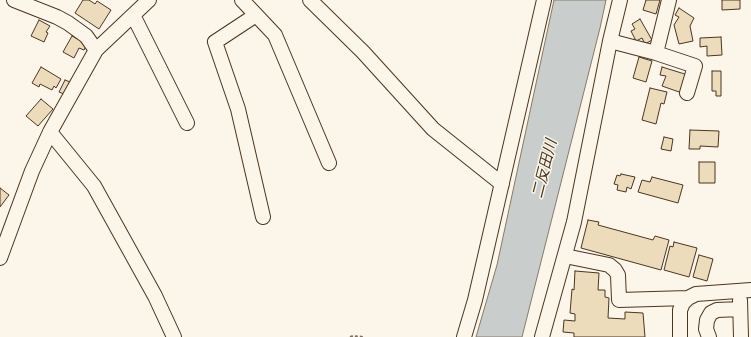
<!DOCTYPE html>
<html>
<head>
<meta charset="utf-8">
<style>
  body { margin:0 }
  canvas { display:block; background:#fbf6e9 }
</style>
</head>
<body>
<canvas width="751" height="337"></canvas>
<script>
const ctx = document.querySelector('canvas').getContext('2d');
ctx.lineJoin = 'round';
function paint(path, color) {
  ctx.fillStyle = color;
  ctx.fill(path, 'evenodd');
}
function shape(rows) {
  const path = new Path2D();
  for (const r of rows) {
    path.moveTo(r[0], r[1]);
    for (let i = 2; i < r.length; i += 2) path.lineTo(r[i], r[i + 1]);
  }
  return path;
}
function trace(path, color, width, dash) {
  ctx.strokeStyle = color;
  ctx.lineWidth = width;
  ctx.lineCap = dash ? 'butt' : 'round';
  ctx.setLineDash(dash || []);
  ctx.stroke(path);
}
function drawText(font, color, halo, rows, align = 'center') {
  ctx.font = font + ' "Fira Sans","Noto Sans JP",sans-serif';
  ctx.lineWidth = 3;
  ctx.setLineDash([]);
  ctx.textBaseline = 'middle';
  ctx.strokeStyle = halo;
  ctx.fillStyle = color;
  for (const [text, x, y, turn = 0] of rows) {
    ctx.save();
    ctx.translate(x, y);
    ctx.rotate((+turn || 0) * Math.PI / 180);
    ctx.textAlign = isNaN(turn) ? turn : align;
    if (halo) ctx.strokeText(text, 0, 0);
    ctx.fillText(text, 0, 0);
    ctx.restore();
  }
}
const water = shape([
  [554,0,606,0,600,28,522,337,476,337,497,265,554,0]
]);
paint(water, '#c9cecd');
trace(water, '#887966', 1);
const building = shape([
  [83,0,89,0,95,4,97,1,111,10,99,29,75,13,83,0],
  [646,0,660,0,656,14,643,10,646,0],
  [722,0,740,0,740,9,722,10,722,0],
  [679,8,694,18,690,26,693,41,679,44,674,25,679,17,675,15,679,8],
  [640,19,652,40,645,44,642,38,636,41,631,31,635,29,632,24,640,19],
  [39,20,50,26,46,32,48,33,44,42,31,36,39,20],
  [72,36,87,44,84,50,79,48,74,58,63,52,72,36],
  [721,37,722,55,707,56,707,46,700,47,700,38,721,37],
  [639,57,652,61,646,82,633,78,639,57],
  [41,67,61,79,56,88,54,86,52,90,40,84,39,87,32,83,41,67],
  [662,67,688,75,682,93,662,86,666,76,660,75,662,67],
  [712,71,721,71,721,96,716,96,716,91,712,91,712,71],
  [65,80,70,82,64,94,59,92,65,80],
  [650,88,667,92,664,104,661,103,656,124,642,120,650,88],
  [41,99,53,109,38,126,26,116,41,99],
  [690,130,719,131,718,147,700,146,700,149,689,149,690,130],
  [664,137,673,139,671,151,661,149,664,137],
  [699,162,715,162,715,183,699,183,699,162],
  [621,174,635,177,631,189,627,187,626,192,617,190,618,185,614,184,617,175,620,176,621,174],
  [652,177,683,185,678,203,638,192,642,180,650,182,652,177],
  [0,188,9,195,0,207,0,188],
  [588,220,599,222,598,225,653,240,655,236,669,240,661,270,581,248,588,220],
  [674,242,697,248,689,277,664,270,670,246,673,247,674,242],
  [699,255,713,259,707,281,693,277,699,255],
  [575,271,599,273,598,290,605,290,605,297,609,298,608,318,625,319,625,312,643,313,645,337,574,337,574,333,563,332,564,320,575,321,575,314,570,313,572,289,574,290,575,271]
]);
paint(building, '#ecdcbc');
trace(building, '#4a3520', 1);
const minor = shape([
  [14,0,57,17,68,23,86,36,96,50],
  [242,0,275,35,329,163],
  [310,0,363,52,433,129,502,184],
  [669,0,656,53,695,66,687,93],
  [133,15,187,123],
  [256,15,215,42,238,109,263,217],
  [610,41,656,53],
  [50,132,94,186,155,296,174,337],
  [565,256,609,265,615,270,618,275,619,300,688,298],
  [0,258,32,171,50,132,96,50,149,0],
  [740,300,741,337],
  [464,337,475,300,544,0],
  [542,337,574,222,610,41,620,0],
  [680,337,680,310,683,303,688,298,696,294,751,290],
  [709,337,706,329,707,320,711,313,717,310,740,309]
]);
trace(minor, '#4a3520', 16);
trace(shape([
  [350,337,353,336,364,337]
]), '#7f6f5c', 2, [3, 2]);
trace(minor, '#fbf6e9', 14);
drawText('italic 15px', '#4a3520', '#fbf6e9', [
  ["二反田川",545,169,-76]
]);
</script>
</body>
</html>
